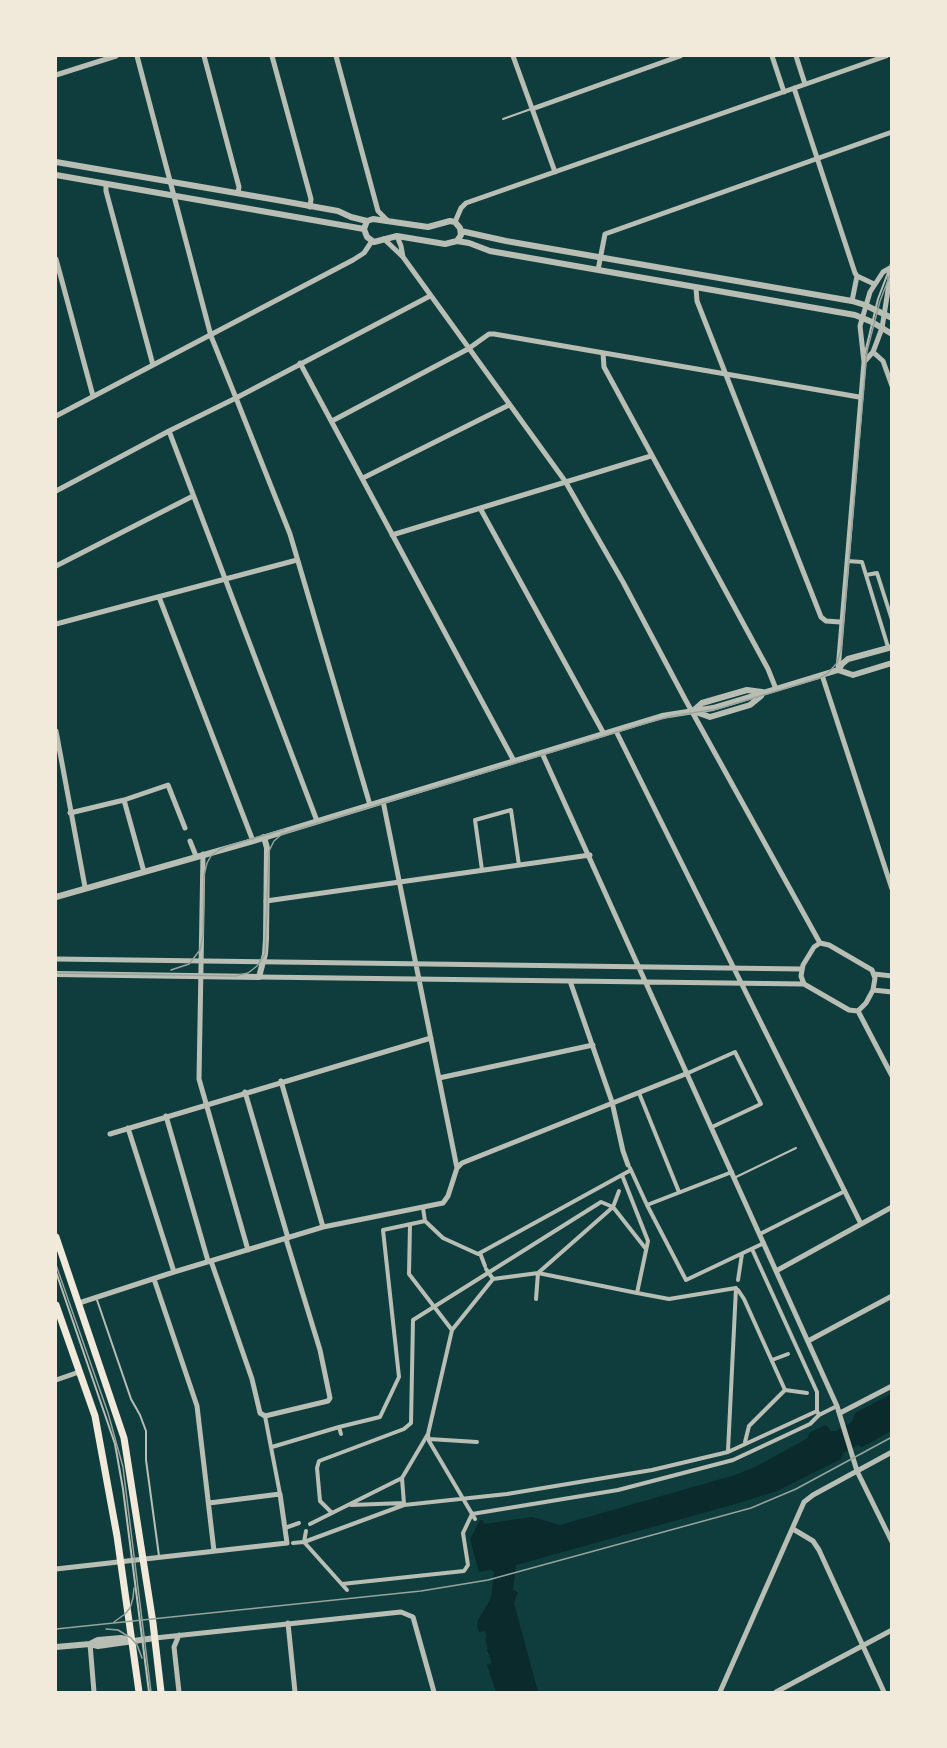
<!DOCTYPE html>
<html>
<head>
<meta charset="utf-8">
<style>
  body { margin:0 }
  #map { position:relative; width:947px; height:1748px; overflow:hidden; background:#0f3d3e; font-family:Helvetica,sans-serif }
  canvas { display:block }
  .frame { position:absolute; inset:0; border:57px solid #f1e9da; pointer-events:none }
</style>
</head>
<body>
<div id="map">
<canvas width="947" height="1748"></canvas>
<div class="frame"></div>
</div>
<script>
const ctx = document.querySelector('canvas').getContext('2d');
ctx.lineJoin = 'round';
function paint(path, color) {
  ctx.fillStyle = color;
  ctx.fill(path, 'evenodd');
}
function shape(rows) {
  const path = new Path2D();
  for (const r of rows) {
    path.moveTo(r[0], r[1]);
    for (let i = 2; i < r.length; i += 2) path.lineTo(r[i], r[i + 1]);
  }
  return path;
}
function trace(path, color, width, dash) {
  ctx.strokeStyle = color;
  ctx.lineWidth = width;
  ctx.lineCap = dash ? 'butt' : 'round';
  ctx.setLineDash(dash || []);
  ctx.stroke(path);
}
paint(shape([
  [891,1394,891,1431,862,1447,858,1445,843,1453,841,1459,777,1491,739,1503,516,1565,513,1590,518,1592,514,1603,538,1692,496,1692,487,1665,492,1663,487,1650,488,1649,485,1638,487,1637,485,1631,479,1632,477,1626,478,1620,491,1598,494,1572,491,1570,479,1572,470,1539,480,1520,483,1520,484,1524,532,1517,560,1525,735,1475,757,1466,808,1438,809,1433,826,1425,831,1431,836,1431,852,1422,855,1413]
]), '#0a2a2b');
trace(shape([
  [503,119,531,109],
  [865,353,878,299,889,270],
  [734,1178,796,1148],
  [56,1272,115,1444,123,1489,149,1692],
  [97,1300,131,1399,140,1415,146,1431,146,1460,159,1556]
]), '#b8beb3', 2);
trace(shape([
  [847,561,862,562,866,575,877,573,892,620],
  [866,575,888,647],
  [482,870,475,820,511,810,519,865],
  [688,1073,735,1052,761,1104,712,1127],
  [639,1093,679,1192],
  [630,1168,647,1205,686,1280,764,1243],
  [622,1175,648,1241,637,1293,669,1299,736,1288,728,1451],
  [647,1205,732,1172],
  [423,1208,425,1221,443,1238,478,1254,631,1170],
  [760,1234,845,1191],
  [752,1249,817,1392,817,1411,819,1415,837,1406],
  [480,1253,485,1266],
  [486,1269,493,1279,538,1273,637,1293],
  [738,1280,742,1254],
  [738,1290,744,1299,785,1390,749,1426,745,1442],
  [536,1299,538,1273,613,1207,646,1249],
  [452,1330,493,1279],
  [772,1360,788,1354],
  [785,1390,807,1393],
  [265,1416,280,1494],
  [339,1427,341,1434],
  [428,1435,429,1441,475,1519],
  [429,1439,477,1442],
  [272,1447,339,1427,380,1417,399,1377,383,1230,425,1221],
  [402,1478,404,1504],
  [351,1505,404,1503],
  [332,1513,320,1501,317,1468,319,1461,404,1429,411,1423,413,1320,601,1202,613,1207,619,1191],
  [310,1524,402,1478,428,1434,452,1330,409,1274,410,1224],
  [285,1528,299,1523],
  [306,1531,304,1542,347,1590],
  [293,1543,304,1542,404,1505,507,1494,652,1470,728,1452,817,1411],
  [342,1584,464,1571,468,1565,463,1533,472,1514,618,1490,733,1460,810,1424,819,1415]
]), '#b8beb3', 4);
trace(shape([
  [204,56,239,187,238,193],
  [272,56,311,199,310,207],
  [336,56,378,211,387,220],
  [513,56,555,172],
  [772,56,784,92],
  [796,56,805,84],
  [56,75,116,56],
  [794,88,855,273,857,276,874,284],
  [532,109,680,56],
  [106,184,106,191,153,365],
  [455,222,461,208,466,203,886,56],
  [397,236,401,246,403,257],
  [384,239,403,257,565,481,623,582,685,699,820,943],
  [56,259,93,396],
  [598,270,605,234,892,132],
  [696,288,697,301,821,617,826,621,840,622],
  [852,301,857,276],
  [873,352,883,361,892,386],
  [603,353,604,367,768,669,776,689],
  [864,362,873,352,882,328,892,265],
  [300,363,514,761],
  [56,416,353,260,364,253,372,241],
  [332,421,468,349,489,334,494,334,859,397],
  [169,431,317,821],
  [363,478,509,405],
  [56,491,169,431,236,398,211,336,137,56],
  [480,508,604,734],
  [392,535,651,456],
  [56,566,193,496],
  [159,597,253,841],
  [56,624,297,560],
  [838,670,864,362,860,326,870,292,883,272,890,268],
  [822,675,892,889],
  [56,731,85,887],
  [616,731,861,1224],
  [542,753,837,1406,857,1471,892,1542],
  [124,800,144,872],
  [383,801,457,1168],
  [370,805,290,534,236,398,430,296],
  [70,813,124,800,168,785,185,828],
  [190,841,196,856],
  [203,854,199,1079,248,1250],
  [266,901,590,855],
  [820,943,829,945,872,970,875,978,873,990,866,1003,858,1011,849,1010,804,984,801,976,803,965,814,947,820,943],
  [56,959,801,969],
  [874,974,892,976],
  [259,977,804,984],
  [570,981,612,1102,623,1151,628,1165],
  [873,990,892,992],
  [858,1011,892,1076],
  [439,1078,593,1045],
  [281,1081,323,1227],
  [245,1092,288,1238],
  [166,1116,208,1261],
  [128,1128,174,1272],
  [110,1134,431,1038],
  [211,1261,252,1379,260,1413,265,1416,328,1401,330,1398,320,1350,286,1239],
  [776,1271,892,1207],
  [154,1279,197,1406,214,1551],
  [79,1303,174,1272,323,1227,443,1203,448,1196,457,1168,462,1163,688,1073],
  [808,1341,892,1296],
  [56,1380,79,1372],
  [840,1413,892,1386],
  [793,1529,813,1541,819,1550,884,1692],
  [56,1569,287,1543,280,1494,209,1503],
  [288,1623,295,1692],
  [155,1638,401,1612,413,1617,434,1692],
  [90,1644,94,1692],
  [179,1692,174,1647,179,1635],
  [720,1692,804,1502,813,1495,892,1452],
  [776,1692,892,1630]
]), '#b8beb3', 5);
trace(shape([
  [56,162,277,200,338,211,351,217,367,221],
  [56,175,364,229],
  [461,231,506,241,852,301,865,305,892,318],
  [457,241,461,235,460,228,455,222,450,221,428,227,373,219,367,221,364,229,367,237,374,242,397,236,445,244,457,241,469,243,490,251,855,315,872,322,892,334],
  [838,670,853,675,892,663],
  [693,711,710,717,750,705,761,696],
  [693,711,702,703,747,690,762,692],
  [56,897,253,841,662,716,713,708,743,699,838,670,842,664,848,659,892,647],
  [56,974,259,977,265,954,266,939,267,848,264,837],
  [90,1644,98,1640,121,1638,131,1640],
  [56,1647,90,1644,98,1646,155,1638]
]), '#b8beb3', 6);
trace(shape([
  [56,1237,124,1438,153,1623,161,1692],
  [56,1305,95,1416,117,1536,139,1692]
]), '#f1e9da', 7);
trace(shape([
  [171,970,189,964,200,950,203,935,204,875,207,863,211,856,219,850,228,846,285,829],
  [56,973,235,976,248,973,257,966,265,954,269,851,274,841,282,834,650,722,672,716,717,709,820,678,828,673,837,663,841,650,867,351,880,301,892,270],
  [56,1265,108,1413,123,1467,151,1692],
  [114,1622,125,1614,130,1608,133,1598,134,1588],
  [56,1629,421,1591,488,1580,751,1508,796,1489,892,1437],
  [106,1629,118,1630,131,1638,137,1645,142,1658]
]), '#97a49c', 1.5);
</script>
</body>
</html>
